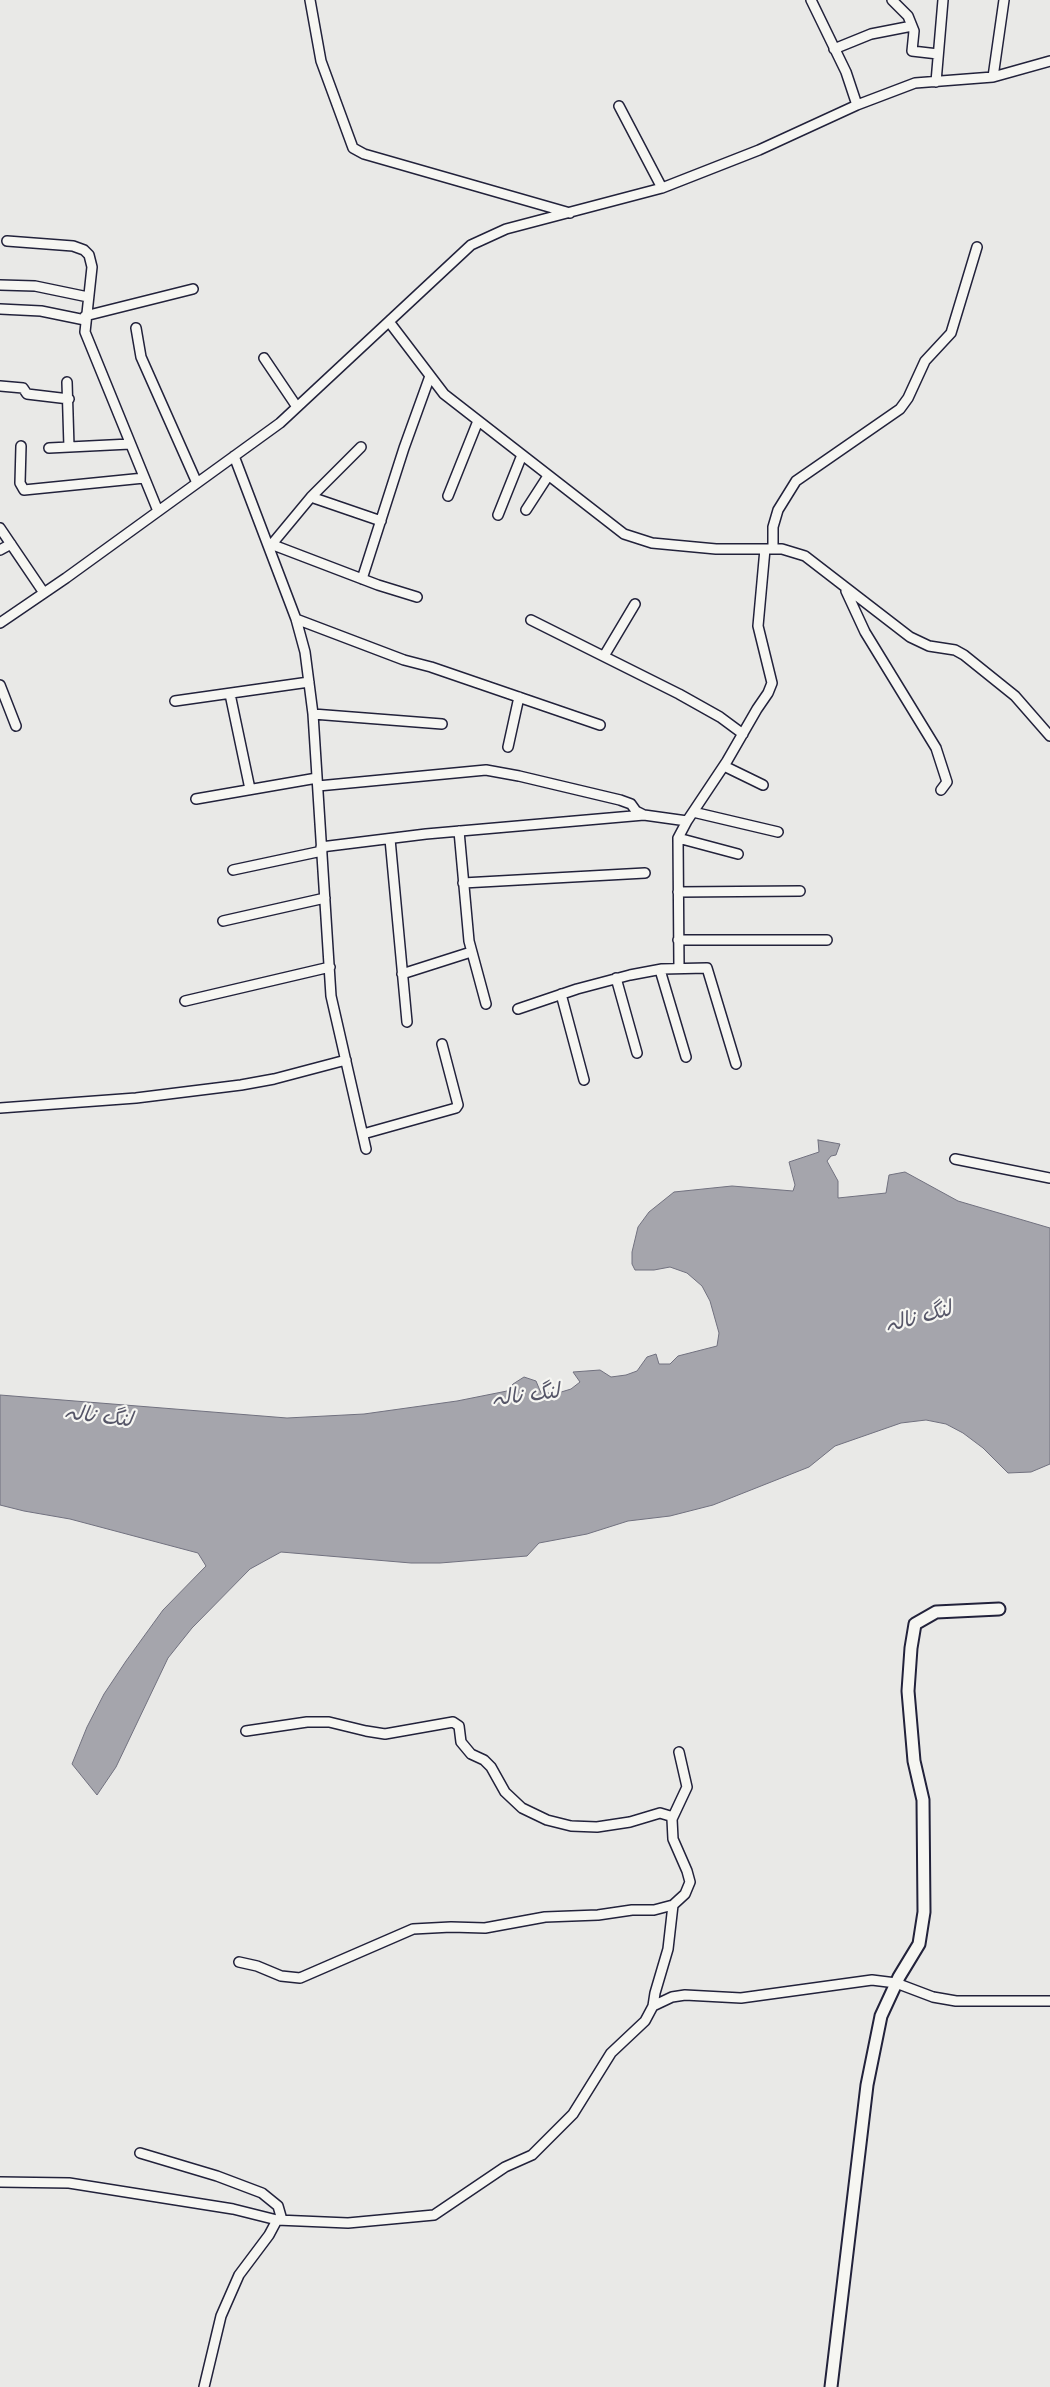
<!DOCTYPE html>
<html>
<head>
<meta charset="utf-8">
<style>
  body { margin:0 }
  canvas { display:block; background:#e9e9e7 }
</style>
</head>
<body>
<canvas width="1050" height="2387"></canvas>
<script>
const ctx = document.querySelector('canvas').getContext('2d');
ctx.lineJoin = 'round';
function paint(path, color) {
  ctx.fillStyle = color;
  ctx.fill(path, 'evenodd');
}
function shape(rows) {
  const path = new Path2D();
  for (const r of rows) {
    path.moveTo(r[0], r[1]);
    for (let i = 2; i < r.length; i += 2) path.lineTo(r[i], r[i + 1]);
  }
  return path;
}
function trace(path, color, width, dash) {
  ctx.strokeStyle = color;
  ctx.lineWidth = width;
  ctx.lineCap = dash ? 'butt' : 'round';
  ctx.setLineDash(dash || []);
  ctx.stroke(path);
}
function drawText(font, color, halo, rows, align = 'center') {
  ctx.font = font + ' "Indie Flower","Playpen Sans Arabic",sans-serif';
  ctx.lineWidth = 4.5;
  ctx.setLineDash([]);
  ctx.textBaseline = 'middle';
  ctx.strokeStyle = halo;
  ctx.fillStyle = color;
  for (const [text, x, y, turn = 0] of rows) {
    ctx.save();
    ctx.translate(x, y);
    ctx.rotate((+turn || 0) * Math.PI / 180);
    ctx.textAlign = isNaN(turn) ? turn : align;
    if (halo) ctx.strokeText(text, 0, 0);
    ctx.fillText(text, 0, 0);
    ctx.restore();
  }
}
const water = shape([
  [818,1140,840,1144,836,1155,831,1156,827,1161,838,1181,838,1198,886,1193,889,1175,905,1172,958,1201,1050,1228,1050,1464,1031,1472,1008,1473,983,1448,963,1433,946,1424,926,1420,901,1423,835,1446,809,1467,713,1505,670,1516,628,1521,587,1534,539,1543,527,1556,440,1563,411,1563,281,1552,250,1569,192,1628,168,1658,116,1767,97,1795,72,1764,87,1727,104,1694,126,1661,163,1610,206,1566,198,1553,70,1519,24,1511,0,1505,0,1395,287,1418,364,1414,457,1401,507,1391,513,1384,524,1377,536,1381,541,1393,558,1393,571,1389,580,1382,573,1372,600,1370,611,1377,626,1375,637,1371,647,1357,656,1354,659,1364,670,1364,678,1356,717,1346,719,1333,710,1301,702,1286,687,1273,670,1267,654,1270,635,1270,632,1264,632,1252,638,1227,649,1212,674,1192,732,1186,793,1191,795,1185,789,1162,819,1152,818,1140]
]);
paint(water, '#a5a5ac');
trace(water, '#71717f', 1);
const minor = shape([
  [310,0,321,61,353,148,364,154,570,213],
  [811,0,846,72,857,105],
  [892,0,908,16,914,31,912,51,938,54],
  [834,49,871,34,912,26],
  [993,77,1004,0],
  [936,82,943,0],
  [619,106,662,188],
  [7,241,73,246,84,250,89,255,92,267,85,332,158,511],
  [0,285,35,286,88,297],
  [0,309,41,311,85,320],
  [85,316,193,289],
  [390,323,444,394,624,534,652,543,716,549,782,549,805,556,910,637,929,646,955,650,964,655,1015,696,1050,736],
  [136,328,141,357,197,483],
  [264,358,297,407],
  [67,382,69,447],
  [0,386,23,388,27,394,69,399],
  [21,446,20,483,24,490,144,478],
  [49,448,130,444],
  [234,456,296,619,305,652,313,714,331,996,366,1149],
  [448,496,478,421],
  [311,497,381,521],
  [526,510,548,476],
  [498,515,522,455],
  [0,528,44,593],
  [268,543,378,585,417,597],
  [272,544,311,497,361,447],
  [773,549,773,527,778,510,796,481,900,409,908,398,925,361,951,333,977,247],
  [0,550,11,544],
  [362,579,404,448,430,376],
  [846,591,865,632,936,748,947,782,941,790],
  [296,619,404,660,431,667,600,725],
  [531,620,679,694,720,717,743,734],
  [0,623,66,578,280,423,471,245,506,229,662,188,759,150,857,105,915,83,993,77,1050,61],
  [604,656,635,604],
  [0,685,16,726],
  [230,694,250,789],
  [175,701,309,682],
  [313,714,442,724],
  [508,747,519,697],
  [724,766,763,785],
  [318,786,486,770,519,776,620,800,631,804,636,811,644,815,687,821],
  [196,799,317,778],
  [693,812,778,832],
  [459,831,469,941,486,1004],
  [678,838,738,854],
  [390,839,407,1022],
  [321,847,426,834,644,815],
  [233,870,322,851],
  [463,883,645,873],
  [678,892,800,891],
  [223,921,325,898],
  [678,940,827,940],
  [679,968,678,838,687,821,727,761,757,709,768,693,772,683,758,626,765,549],
  [660,970,686,1057],
  [402,974,471,952],
  [616,978,637,1053],
  [561,994,584,1080],
  [185,1001,330,967],
  [518,1009,577,989,630,975,662,969,707,968,736,1064],
  [0,1108,136,1098,241,1085,274,1079,346,1060],
  [363,1134,456,1108,458,1105,442,1044],
  [955,1159,1050,1178],
  [672,1819,687,1787,679,1752],
  [239,1962,257,1966,281,1976,300,1978,413,1929,451,1927,485,1928,545,1917,598,1915,632,1910,654,1910,673,1905,685,1894,690,1882,687,1871,673,1839,672,1819,670,1816,660,1813,630,1822,597,1827,571,1826,547,1820,522,1808,505,1792,491,1767,484,1760,471,1754,461,1742,459,1726,453,1722,385,1734,366,1731,329,1722,307,1722,246,1731],
  [653,2006,655,1993,668,1949,673,1905],
  [140,2153,217,2176,262,2193,278,2206,282,2220],
  [0,2182,69,2183,233,2209,277,2220,348,2223,434,2215,505,2167,532,2155,573,2114,611,2053,645,2021,653,2006,672,1997,685,1995,741,1998,872,1980,896,1983,933,1997,956,2001,1050,2001],
  [204,2387,221,2316,239,2275,269,2235,277,2220]
]);
const tertiary = shape([
  [831,2387,867,2085,881,2016,899,1977,919,1944,924,1912,923,1800,914,1761,908,1691,911,1648,915,1624,936,1612,999,1609]
]);
trace(minor, '#22223b', 12);
trace(tertiary, '#22223b', 15);
trace(minor, '#f6f6f2', 9);
trace(tertiary, '#f6f6f2', 11);
drawText('italic 21px', '#565668', '#f6f6f2', [
  ["لنگ نالہ",919,1320,-15],
  ["لنگ نالہ",526,1398,-7],
  ["لنگ نالہ",98,1419,7]
]);
</script>
</body>
</html>
